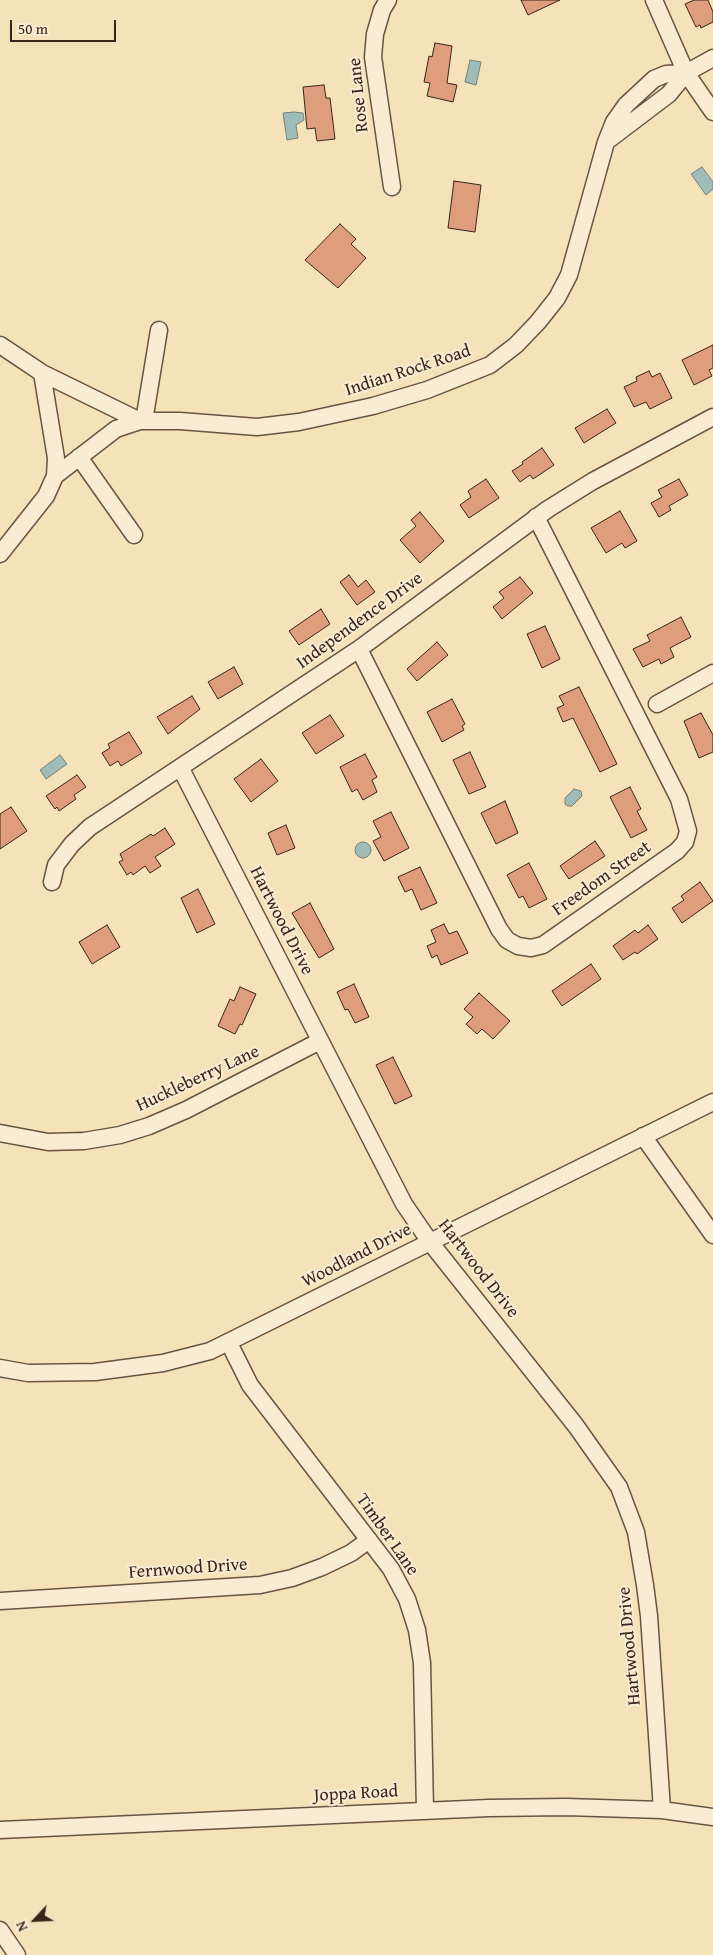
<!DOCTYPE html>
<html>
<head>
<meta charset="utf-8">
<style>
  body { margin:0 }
  #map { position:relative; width:713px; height:1955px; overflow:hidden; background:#f6e2b9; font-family:"Gentium Book Plus",serif }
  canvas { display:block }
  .north { position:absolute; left:10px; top:1895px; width:50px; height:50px; -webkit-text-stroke:4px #f9ecd2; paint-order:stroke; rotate:245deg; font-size:14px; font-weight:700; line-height:20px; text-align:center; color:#39251b }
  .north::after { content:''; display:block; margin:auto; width:18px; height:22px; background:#39251b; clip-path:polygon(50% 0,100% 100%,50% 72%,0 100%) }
  .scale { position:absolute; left:10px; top:20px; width:106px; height:22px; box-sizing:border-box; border:2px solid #39251b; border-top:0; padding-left:6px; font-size:15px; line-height:18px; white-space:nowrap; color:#39251b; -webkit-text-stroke:4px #f9ecd2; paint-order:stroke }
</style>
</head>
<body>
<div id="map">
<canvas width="713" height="1955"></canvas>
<div class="north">N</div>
<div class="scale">50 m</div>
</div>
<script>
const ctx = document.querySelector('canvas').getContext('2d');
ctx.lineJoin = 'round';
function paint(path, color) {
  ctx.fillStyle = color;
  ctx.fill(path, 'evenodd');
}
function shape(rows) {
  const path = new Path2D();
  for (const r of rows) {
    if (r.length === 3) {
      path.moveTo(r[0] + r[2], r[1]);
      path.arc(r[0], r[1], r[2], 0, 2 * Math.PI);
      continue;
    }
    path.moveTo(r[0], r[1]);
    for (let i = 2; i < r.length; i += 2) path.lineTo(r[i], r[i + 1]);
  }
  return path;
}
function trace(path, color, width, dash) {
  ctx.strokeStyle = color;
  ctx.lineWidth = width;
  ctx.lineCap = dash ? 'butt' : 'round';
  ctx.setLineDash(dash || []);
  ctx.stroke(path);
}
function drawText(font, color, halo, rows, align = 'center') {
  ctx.font = font + ' "Gentium Book Plus",serif';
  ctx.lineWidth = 4;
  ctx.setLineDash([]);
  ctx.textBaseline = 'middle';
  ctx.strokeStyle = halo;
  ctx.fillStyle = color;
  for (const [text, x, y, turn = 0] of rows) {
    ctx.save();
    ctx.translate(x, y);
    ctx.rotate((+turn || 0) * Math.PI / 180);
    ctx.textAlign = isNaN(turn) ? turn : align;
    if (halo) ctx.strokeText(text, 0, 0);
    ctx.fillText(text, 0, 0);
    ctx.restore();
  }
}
const water = shape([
  [470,60,481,62,476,85,465,82,470,60],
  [294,112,303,113,304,120,296,125,298,138,287,140,283,113,294,112],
  [702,167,713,182,713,189,706,195,691,174,702,167],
  [60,755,67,764,46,779,40,770,60,755],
  [574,789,581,791,582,796,572,806,568,806,565,804,565,798,574,789],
  [363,850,8]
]);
paint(water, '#a0bcb8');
trace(water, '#778079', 1);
const building = shape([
  [521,0,560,0,528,15,521,0],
  [694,0,708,0,713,12,713,22,701,28,700,25,696,27,685,4,694,0],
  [435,43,452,46,447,83,457,85,453,102,427,96,430,83,424,82,429,56,432,57,435,43],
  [324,85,326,98,330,98,335,139,317,141,315,128,307,129,303,87,324,85],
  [454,181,481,185,475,232,448,228,454,181],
  [340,224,356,239,351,244,366,258,338,288,305,260,340,224],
  [713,345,713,368,709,370,712,376,694,385,682,360,713,345],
  [649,371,652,377,660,373,672,398,650,409,646,402,634,407,624,387,637,381,636,377,649,371],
  [607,409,616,423,584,443,575,428,607,409],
  [542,448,554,465,533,479,530,475,520,482,512,471,523,464,522,462,542,448],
  [486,479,499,498,469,518,460,505,471,497,468,491,486,479],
  [679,479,688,495,669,506,671,510,659,517,651,503,662,497,658,490,679,479],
  [620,511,637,541,625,548,622,543,606,553,591,528,620,511],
  [420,512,444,541,420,563,400,540,416,526,411,520,420,512],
  [349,575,358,587,366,580,375,592,357,605,340,582,349,575],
  [520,577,533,593,502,619,493,607,504,598,499,592,520,577],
  [321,609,330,624,299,645,289,631,321,609],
  [681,617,691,637,670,648,674,657,661,664,659,659,643,667,633,649,650,641,647,635,681,617],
  [545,626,560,659,542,668,527,634,545,626],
  [437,642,448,655,417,681,407,669,437,642],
  [234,667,243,684,218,699,208,682,234,667],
  [579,687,617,764,600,772,573,718,563,722,557,708,564,705,559,696,579,687],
  [192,696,200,709,168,734,157,717,192,696],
  [452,699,465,724,462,726,464,730,442,742,427,712,452,699],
  [701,713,713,735,713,752,699,758,684,721,701,713],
  [330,715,344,736,316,754,302,733,330,715],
  [129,732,142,753,121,766,118,761,110,766,102,753,110,748,108,744,129,732],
  [470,752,486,787,469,794,453,760,470,752],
  [365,754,377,777,372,780,377,792,363,800,357,789,352,792,340,767,365,754],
  [261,759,278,781,251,802,234,779,261,759],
  [77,775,86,787,74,795,76,799,59,811,57,807,55,809,46,796,77,775],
  [630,787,641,809,637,811,647,830,631,838,610,797,630,787],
  [505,801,518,833,496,844,481,813,505,801],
  [11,807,27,831,0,849,0,814,11,807],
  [391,812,409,848,384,861,373,841,381,837,373,821,391,812],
  [286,825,295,848,277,855,268,833,286,825],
  [165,828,175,844,155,857,161,866,150,873,145,866,133,875,131,872,127,875,119,862,123,860,120,854,151,834,153,836,165,828],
  [595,841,605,856,569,879,560,866,595,841],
  [529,863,547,899,529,908,523,896,519,898,507,875,529,863],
  [420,867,437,903,421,910,412,889,405,892,398,877,420,867],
  [700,882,713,901,682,923,672,908,684,900,681,896,700,882],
  [198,889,215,924,197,933,181,898,198,889],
  [310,903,334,949,319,958,292,913,310,903],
  [444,924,449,934,457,931,468,953,441,965,437,955,432,958,427,946,436,942,431,930,444,924],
  [107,925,120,947,92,964,79,942,107,925],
  [648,925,658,939,637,954,635,952,623,960,613,946,635,930,638,933,648,925],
  [591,964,601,979,562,1006,552,991,591,964],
  [354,984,369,1017,355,1023,348,1009,345,1010,337,992,354,984],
  [240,987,256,994,242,1025,240,1024,235,1034,218,1026,230,999,234,1001,240,987],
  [479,993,510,1021,493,1039,482,1029,477,1034,466,1024,473,1017,464,1009,479,993],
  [393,1057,412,1096,395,1104,376,1065,393,1057]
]);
paint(building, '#de9d7d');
trace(building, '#39251b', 1);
const minor = shape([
  [388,0,382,10,375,34,373,57,392,187],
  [654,0,686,73,713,112],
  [607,141,669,94,686,73],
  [0,345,42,373,56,458,55,476,46,496,0,554],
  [42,373,140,421],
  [144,421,159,330],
  [79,457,134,535],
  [55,476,116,429,140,421,180,421,257,427,299,422,373,406,427,390,490,365,516,345,538,322,557,298,569,275,606,142,614,122,626,105,654,79,666,74,686,73,713,58],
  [359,649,499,929,507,940,518,946,531,948,543,945,677,851,685,842,688,831,679,799,536,517],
  [657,704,713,673],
  [181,769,404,1204,430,1242,576,1426,619,1487,636,1532,645,1585,649,1616,662,1810],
  [52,882,56,865,72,844,90,827,359,649,548,509,593,481,713,417],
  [0,1133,48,1142,84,1141,120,1135,149,1126,186,1110,320,1041],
  [643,1136,713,1235],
  [229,1343,250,1385,391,1569,407,1599,417,1630,422,1663,425,1811],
  [0,1368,28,1373,95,1372,163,1363,210,1351,713,1102],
  [0,1601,260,1585,292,1578,322,1567,351,1553,369,1540],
  [0,1830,489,1808,566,1807,662,1810,713,1817],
  [0,1930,17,1955]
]);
trace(minor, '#685442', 19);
trace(minor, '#f9ecd2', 16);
drawText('18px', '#39251b', '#f9ecd2', [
  ["Rose Lane",359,95,-96],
  ["Indian Rock Road",408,371,-18],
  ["Independence Drive",360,621,-36],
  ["Freedom Street",602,879,-35],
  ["Hartwood Drive",281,921,63],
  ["Huckleberry Lane",198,1079,-25],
  ["Woodland Drive",357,1256,-27],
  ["Hartwood Drive",478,1269,52],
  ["Timber Lane",387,1535,55],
  ["Fernwood Drive",188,1569,-4],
  ["Hartwood Drive",630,1646,-95],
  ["Joppa Road",356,1794,-3]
]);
</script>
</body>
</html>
